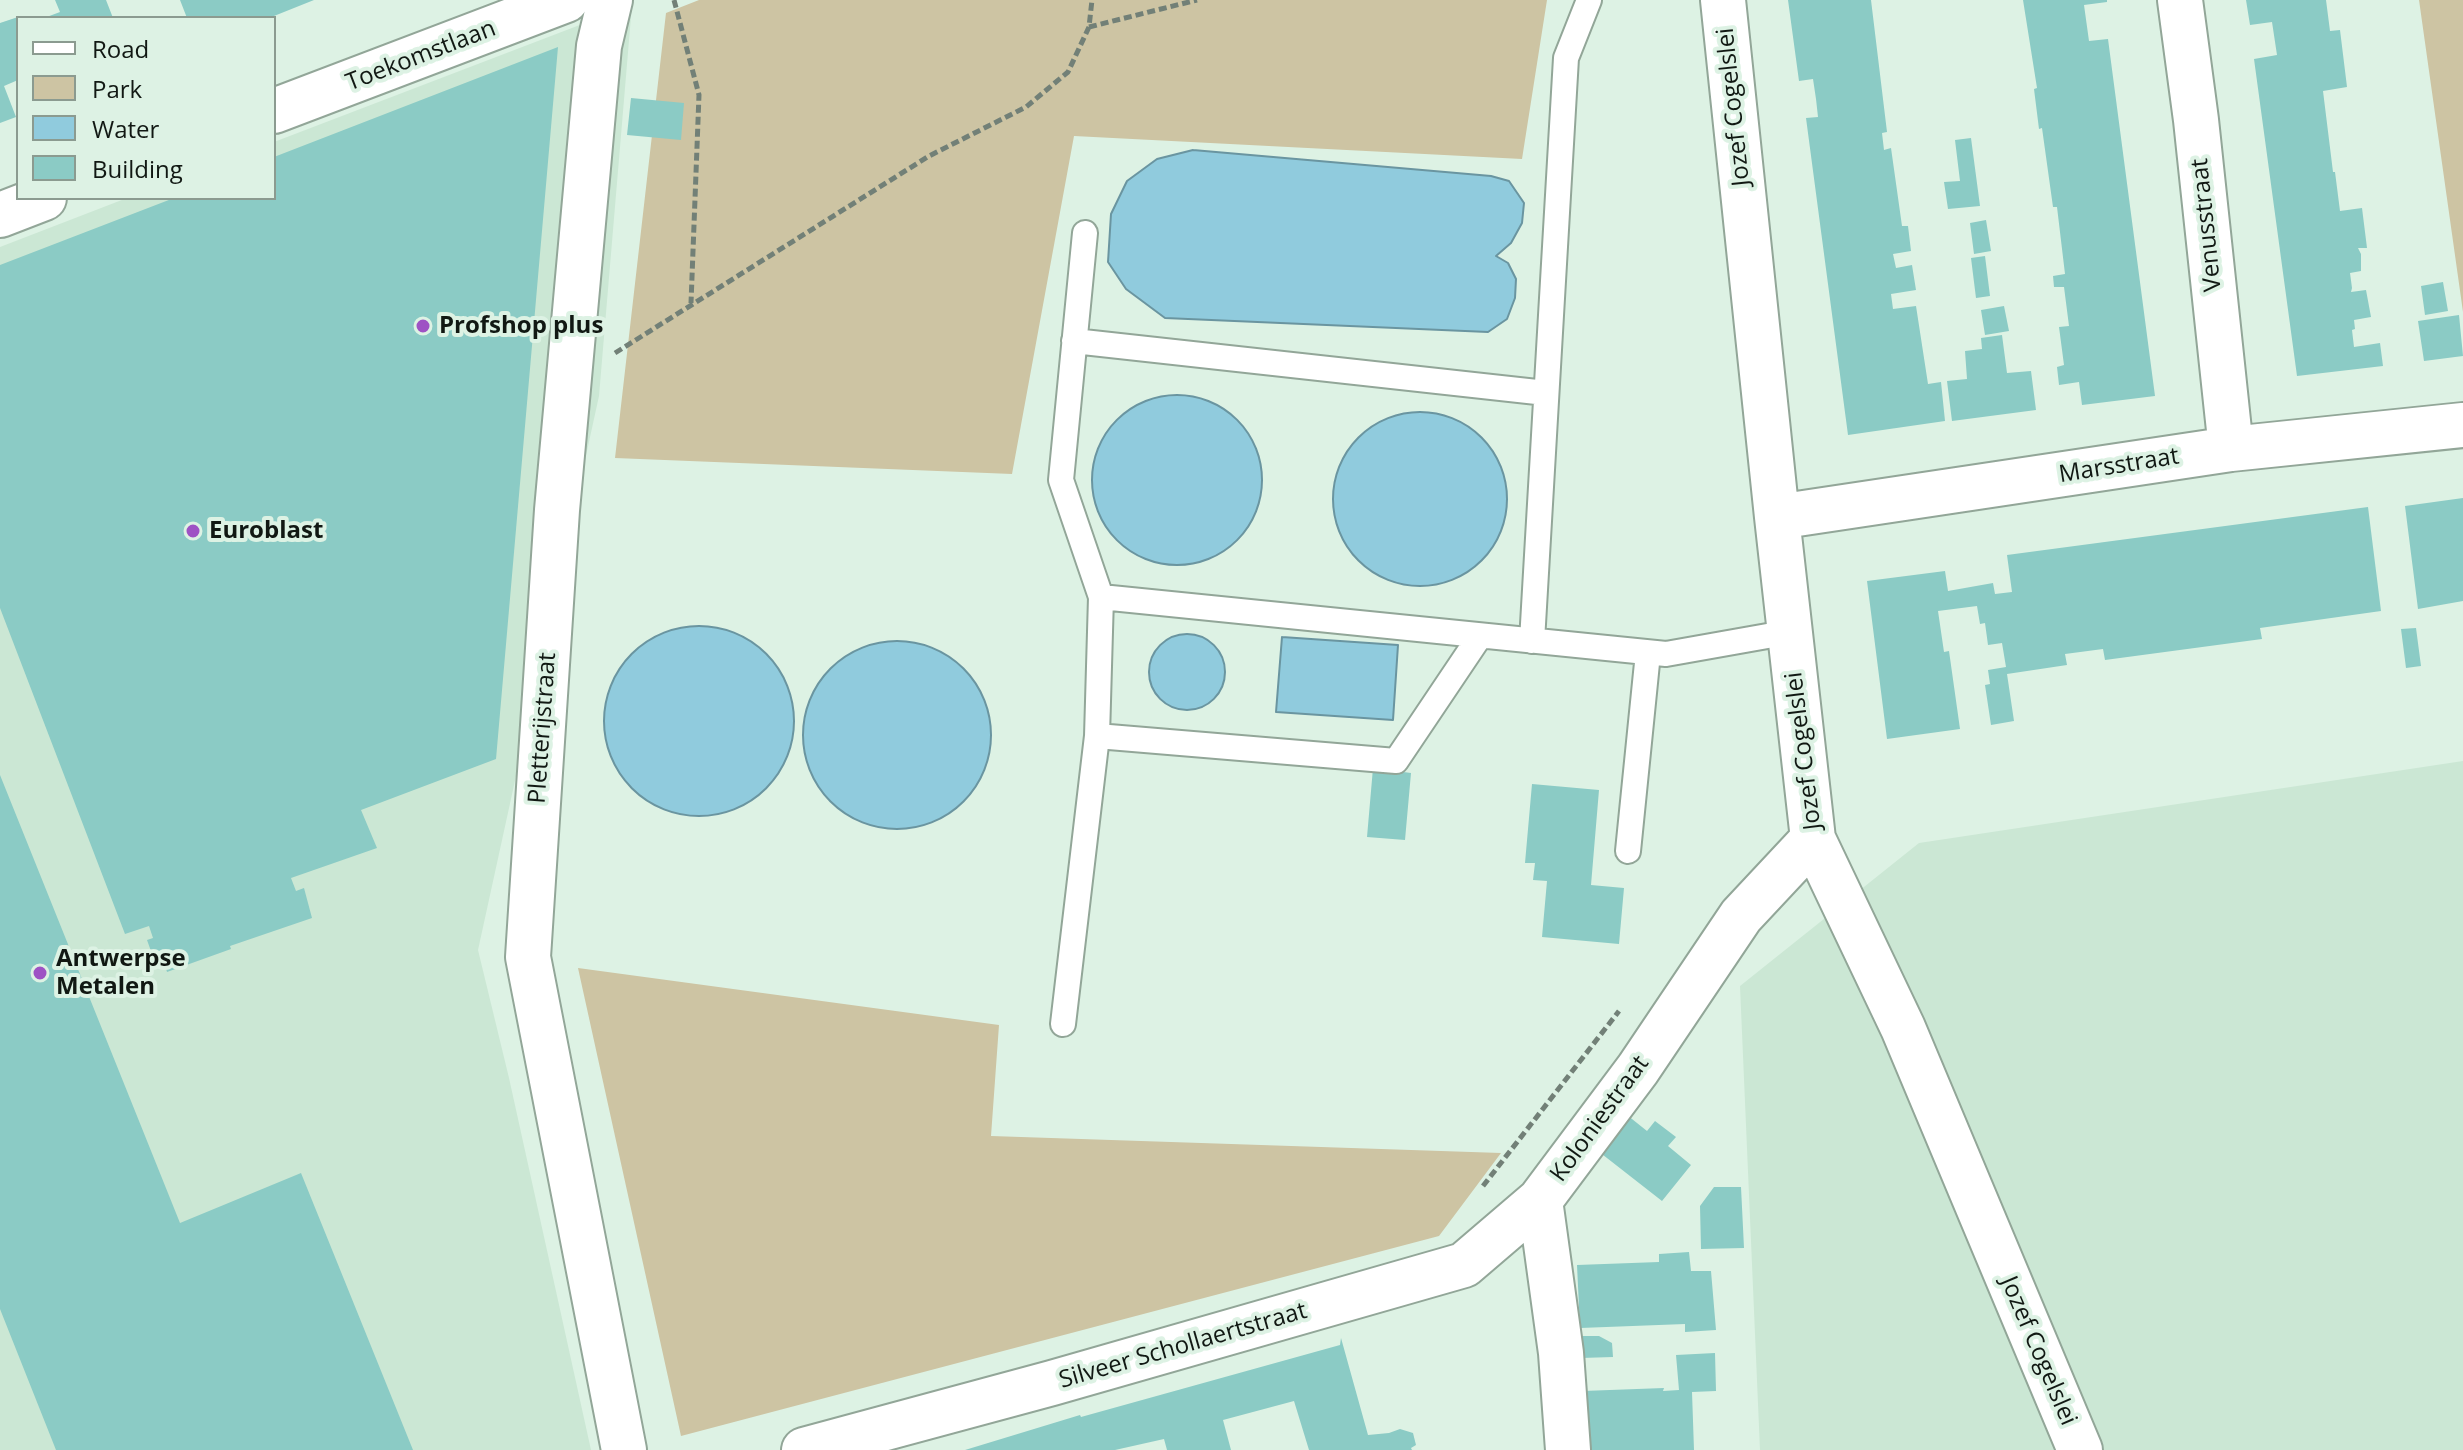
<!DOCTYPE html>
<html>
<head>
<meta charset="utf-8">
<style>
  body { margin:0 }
  #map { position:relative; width:2463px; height:1450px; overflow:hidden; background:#ddf2e4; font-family:"Open Sans",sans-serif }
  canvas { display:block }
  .legend { position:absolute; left:16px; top:16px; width:260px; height:184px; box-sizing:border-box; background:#ddf2e4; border:2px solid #8b9b90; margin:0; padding:10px 14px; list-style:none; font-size:24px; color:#111813 }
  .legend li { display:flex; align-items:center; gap:16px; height:40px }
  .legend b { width:40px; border:2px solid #8b9b90 }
</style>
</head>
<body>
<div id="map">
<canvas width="2463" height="1450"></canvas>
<ul class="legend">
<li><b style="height:10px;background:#fff"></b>Road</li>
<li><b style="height:22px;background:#cdc4a3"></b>Park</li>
<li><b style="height:22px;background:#90cbdd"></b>Water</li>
<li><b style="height:22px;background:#8bcbc5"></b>Building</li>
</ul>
</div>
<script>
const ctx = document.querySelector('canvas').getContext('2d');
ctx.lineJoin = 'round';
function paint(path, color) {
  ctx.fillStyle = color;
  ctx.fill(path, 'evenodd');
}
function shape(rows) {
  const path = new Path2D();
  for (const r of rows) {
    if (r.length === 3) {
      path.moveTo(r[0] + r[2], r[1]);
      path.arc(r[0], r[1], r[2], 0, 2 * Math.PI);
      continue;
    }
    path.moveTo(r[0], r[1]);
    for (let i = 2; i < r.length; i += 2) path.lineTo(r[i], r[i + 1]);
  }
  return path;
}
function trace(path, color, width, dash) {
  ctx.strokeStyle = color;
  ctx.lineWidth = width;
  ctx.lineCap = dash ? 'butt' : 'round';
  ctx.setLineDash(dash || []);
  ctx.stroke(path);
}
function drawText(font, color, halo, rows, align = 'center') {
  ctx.font = font + ' "Open Sans",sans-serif';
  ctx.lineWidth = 8;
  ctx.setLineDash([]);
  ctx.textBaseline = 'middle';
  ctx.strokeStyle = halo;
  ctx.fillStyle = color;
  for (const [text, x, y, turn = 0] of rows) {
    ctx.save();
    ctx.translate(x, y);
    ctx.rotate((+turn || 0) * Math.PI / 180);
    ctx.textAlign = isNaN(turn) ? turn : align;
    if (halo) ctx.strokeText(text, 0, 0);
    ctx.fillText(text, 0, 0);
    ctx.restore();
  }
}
paint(shape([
  [632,5,599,396,478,950,509,1078,591,1450,0,1450,0,247,127,198,274,198,274,142],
  [2463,761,2463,1450,1760,1450,1740,986,1919,843]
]), '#cbe7d4');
paint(shape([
  [699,0,1547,0,1522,159,1074,136,1012,474,615,458,666,13],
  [2419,0,2463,0,2463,312],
  [578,968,999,1025,991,1136,1501,1153,1439,1236,681,1436]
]), '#cdc4a3');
const water = shape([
  [1193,150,1491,176,1509,181,1524,203,1522,223,1511,243,1496,256,1508,263,1516,279,1515,298,1507,319,1488,332,1165,318,1126,289,1108,262,1111,214,1127,181,1157,159,1193,150],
  [1177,480,85],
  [1420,499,87],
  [699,721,95],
  [1187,672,38],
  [1282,637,1398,645,1393,720,1276,712,1282,637],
  [897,735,94]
]);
paint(water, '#90cbdd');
trace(water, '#6a95a0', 2);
paint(shape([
  [55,0,106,0,113,18,44,18,60,12],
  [180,0,314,0,269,18,187,18],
  [1788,0,1871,0,1887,132,1882,133,1884,150,1891,148,1902,226,1908,226,1911,251,1893,254,1896,268,1912,265,1916,290,1891,294,1893,309,1916,306,1928,384,1941,382,1945,421,1848,435,1806,118,1818,117,1816,99,1813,79,1799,81],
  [2023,0,2107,0,2107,2,2084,5,2089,41,2108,39,2155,396,2082,405,2079,382,2059,385,2057,367,2064,365,2059,327,2069,326,2064,287,2054,287,2053,276,2065,274,2057,207,2053,207,2042,128,2039,129,2034,89,2037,88],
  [2246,0,2326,0,2330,31,2340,30,2347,87,2323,91,2333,172,2335,172,2340,211,2362,208,2367,248,2358,248,2361,254,2361,271,2350,273,2352,288,2351,292,2366,290,2371,317,2354,320,2355,329,2352,330,2354,347,2380,343,2383,366,2297,376,2254,59,2277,55,2272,22,2250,25],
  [18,17,18,80,4,86,16,117,0,123,0,23],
  [558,47,496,759,361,810,377,848,291,878,296,891,304,888,312,918,230,946,231,949,167,972,165,965,157,968,147,940,153,938,149,926,125,934,0,608,0,265,174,198,274,198,274,157],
  [631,98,684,103,681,140,627,135],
  [1971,138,1980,206,1948,209,1944,182,1960,181,1955,140],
  [1986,220,1991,251,1974,254,1970,223],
  [1985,256,1990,296,1976,298,1971,258],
  [2443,282,2448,311,2425,315,2421,286],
  [2004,306,2009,331,1985,335,1981,310],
  [2459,315,2463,356,2424,361,2418,321],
  [2002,335,2007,373,2031,371,2036,410,1952,421,1947,381,1967,379,1965,351,1982,349,1981,338],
  [2463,498,2463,601,2418,609,2405,506],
  [2368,507,2381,611,2260,628,2262,639,2105,660,2103,649,2065,654,2067,665,2007,674,2014,721,1991,725,1985,685,1990,684,1988,670,2006,667,2002,643,1988,645,1985,623,1980,624,1977,606,1938,611,1944,652,1949,651,1960,729,1887,739,1867,581,1945,571,1948,591,1993,583,1995,594,2012,592,2007,555],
  [2416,628,2421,666,2406,668,2401,629],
  [1373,768,1411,773,1405,840,1367,837],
  [0,775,180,1223,301,1173,413,1450,56,1450,0,1309],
  [1532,784,1599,790,1591,885,1624,888,1619,944,1542,937,1547,881,1533,880,1535,863,1525,863],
  [1627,1115,1647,1131,1655,1121,1676,1137,1668,1146,1691,1165,1662,1201,1598,1151],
  [1714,1187,1741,1187,1744,1248,1701,1249,1700,1206],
  [1689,1252,1691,1271,1711,1271,1716,1330,1685,1332,1685,1324,1580,1328,1577,1265,1659,1262,1659,1254],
  [1581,1336,1599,1336,1612,1343,1613,1357,1581,1358],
  [1341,1338,1368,1435,1389,1433,1400,1429,1413,1433,1416,1445,1411,1448,1412,1450,1309,1450,1294,1401,1223,1420,1231,1450,1167,1450,1164,1439,1115,1450,965,1450,1080,1415,1081,1417,1340,1345],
  [1715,1353,1716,1391,1692,1392,1694,1450,1584,1450,1583,1391,1664,1388,1663,1391,1679,1390,1676,1355]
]), '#8bcbc5');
const service = shape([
  [1085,233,1061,480,1101,597],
  [1074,341,1546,393],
  [1480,636,1396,761,1097,736,1101,597,1666,654,1790,632],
  [1532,641,1566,58,1589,0],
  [1628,851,1648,653],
  [1063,1024,1097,736]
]);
const minor = shape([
  [610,0,599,46,557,510,528,957,624,1450],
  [1723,0,1777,517,1813,839,1903,1028,2080,1450],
  [2180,0,2196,120,2231,449],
  [274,111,566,0],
  [0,215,44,198],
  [1777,517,2231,449,2463,425],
  [1540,1200,1561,1353,1568,1450],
  [804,1450,1052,1383,1464,1265,1540,1200,1638,1069,1741,916,1813,839]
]);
trace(service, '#92a698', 28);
trace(minor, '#92a698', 48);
trace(shape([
  [674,0,699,95,691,303],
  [1089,27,1197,0],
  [615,353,929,156,1026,107,1068,72,1089,27,1092,0],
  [1483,1186,1619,1011]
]), '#728077', 5, [8, 4]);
trace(service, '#fff', 24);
trace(minor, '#fff', 44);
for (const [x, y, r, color] of [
  [423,326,8,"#9e52c4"],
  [193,531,8,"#9e52c4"],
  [40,973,8,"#9e52c4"]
]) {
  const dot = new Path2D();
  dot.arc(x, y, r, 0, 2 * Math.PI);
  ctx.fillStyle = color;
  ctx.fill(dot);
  trace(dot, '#ddf2e4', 3);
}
drawText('24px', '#111813', '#ddf2e4', [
  ["Toekomstlaan",421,56,-21],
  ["Jozef Cogelslei",1734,107,-96],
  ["Venusstraat",2207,225,-96],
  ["Marsstraat",2119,466,-9],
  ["Pletterijstraat",543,728,-86],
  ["Jozef Cogelslei",1804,751,-97],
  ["Koloniestraat",1600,1119,-54],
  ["Silveer Schollaertstraat",1183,1346,-16],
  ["Jozef Cogelslei",2038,1351,67]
]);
drawText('bold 24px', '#111813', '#ddf2e4', [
  ["Profshop plus",439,326],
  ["Euroblast",209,531],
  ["Antwerpse",56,959],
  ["Metalen",56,987]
], 'left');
</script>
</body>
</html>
